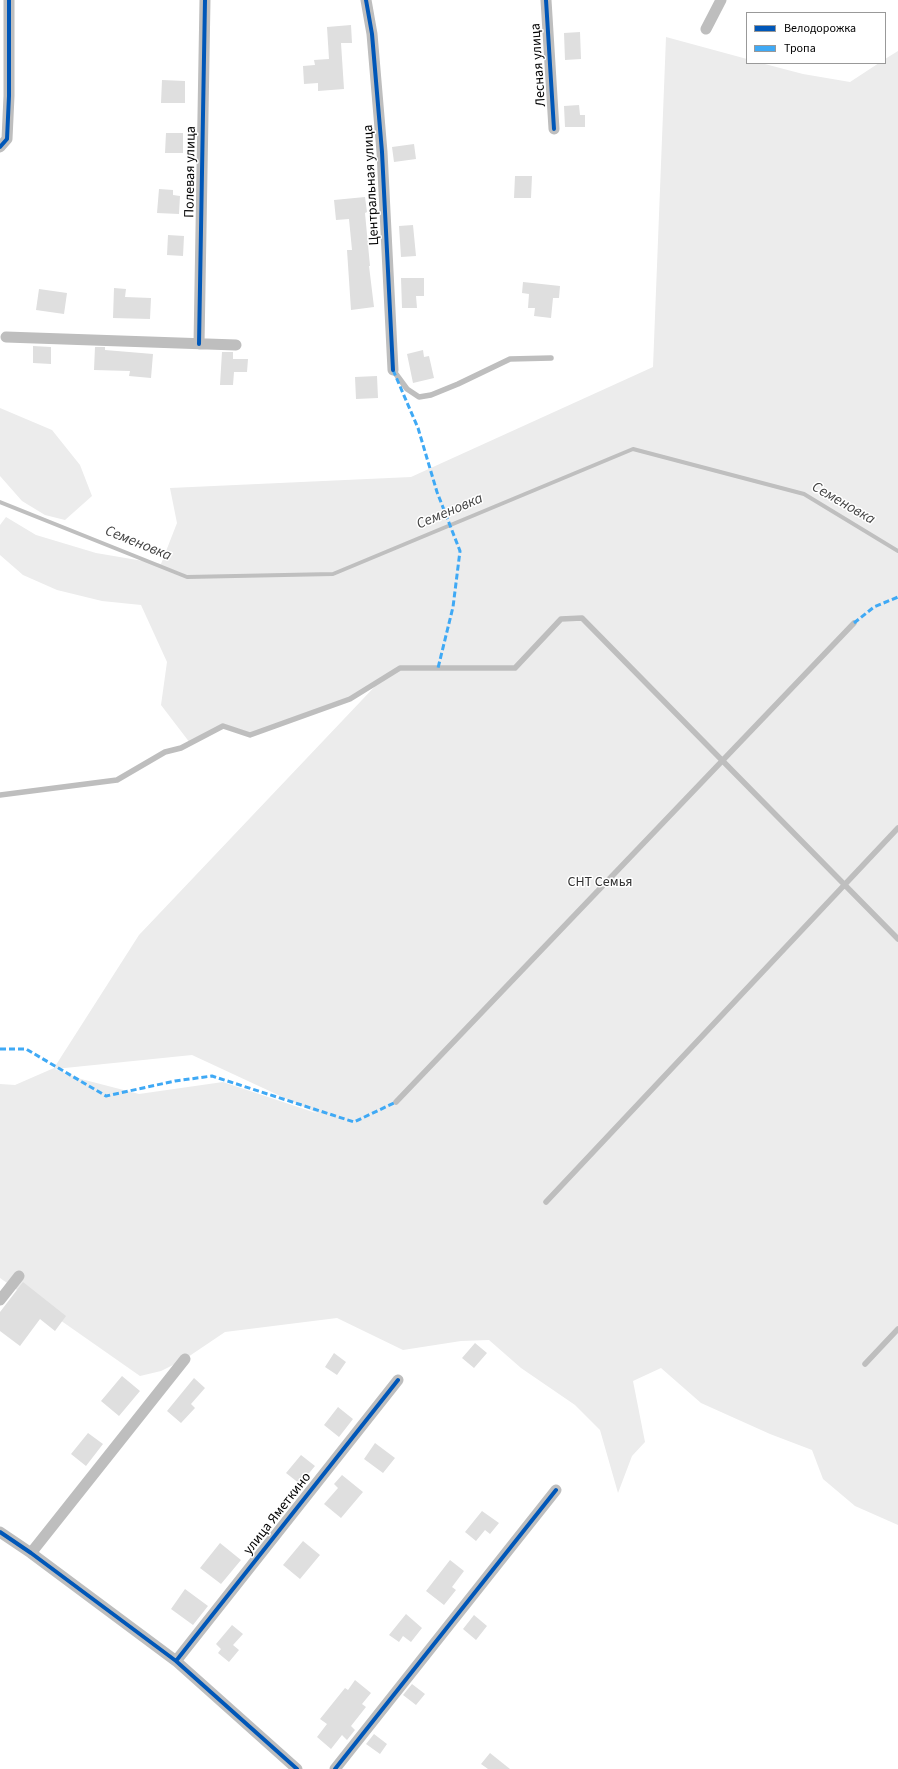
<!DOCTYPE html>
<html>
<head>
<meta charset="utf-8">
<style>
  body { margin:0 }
  #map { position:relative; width:898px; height:1769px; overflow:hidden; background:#fff; font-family:"Source Sans 3",sans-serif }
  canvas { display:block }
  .legend { position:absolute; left:746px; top:12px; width:140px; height:52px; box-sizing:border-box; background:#fff; border:1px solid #999; margin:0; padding:5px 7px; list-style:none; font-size:12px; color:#000 }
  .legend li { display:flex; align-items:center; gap:8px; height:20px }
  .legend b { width:20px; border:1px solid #999 }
</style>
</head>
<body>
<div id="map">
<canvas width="898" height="1769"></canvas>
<ul class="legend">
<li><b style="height:5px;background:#0057b8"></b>Велодорожка</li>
<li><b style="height:5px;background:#3fa9f5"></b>Тропа</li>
</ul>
</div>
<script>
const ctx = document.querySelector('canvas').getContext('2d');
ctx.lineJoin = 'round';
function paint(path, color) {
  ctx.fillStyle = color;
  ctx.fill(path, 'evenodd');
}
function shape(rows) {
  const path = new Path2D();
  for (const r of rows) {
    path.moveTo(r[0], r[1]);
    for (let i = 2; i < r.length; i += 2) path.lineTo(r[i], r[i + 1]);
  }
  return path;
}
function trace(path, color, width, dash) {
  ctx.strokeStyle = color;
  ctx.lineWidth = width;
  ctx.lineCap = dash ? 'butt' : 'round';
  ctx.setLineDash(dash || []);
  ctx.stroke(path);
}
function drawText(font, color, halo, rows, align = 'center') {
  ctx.font = font + ' "Source Sans 3",sans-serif';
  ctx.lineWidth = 3;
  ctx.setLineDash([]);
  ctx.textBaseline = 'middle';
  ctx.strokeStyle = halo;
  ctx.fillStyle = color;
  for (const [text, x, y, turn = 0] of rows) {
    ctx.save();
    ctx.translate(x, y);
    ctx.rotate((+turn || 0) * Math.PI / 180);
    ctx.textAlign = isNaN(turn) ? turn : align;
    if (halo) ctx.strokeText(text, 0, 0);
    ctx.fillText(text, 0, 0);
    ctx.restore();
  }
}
paint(shape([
  [666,37,747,59,747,63,761,63,803,74,850,82,879,63,885,63,885,59,898,51,898,1525,855,1506,823,1479,812,1450,770,1434,701,1403,661,1368,633,1381,645,1442,632,1456,618,1493,600,1430,575,1405,521,1368,489,1340,461,1341,403,1350,337,1318,225,1332,185,1359,161,1371,140,1376,0,1278,0,1084,15,1085,54,1068,139,935,380,681,350,699,250,735,223,726,190,743,161,705,167,662,141,605,102,601,57,590,23,575,0,555,0,525,6,517,36,535,96,553,161,564,177,523,170,488,411,477,653,367],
  [192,1055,319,1114,223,1082,139,1094,81,1079,55,1069],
  [0,408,52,430,80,465,92,496,65,520,45,515,22,501,0,476]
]), '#ececec');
trace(shape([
  [0,502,187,577,333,574,633,449,804,494,898,551]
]), '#bfbfbf', 4);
paint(shape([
  [351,25,352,43,341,43,344,89,318,91,318,83,304,84,303,66,315,65,314,60,329,59,327,27],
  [580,32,581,59,565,60,564,33],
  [162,80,185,81,185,103,161,103],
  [579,105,580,115,585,115,585,127,565,127,564,106],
  [166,133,183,133,183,153,165,153],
  [414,144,416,159,394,162,392,147],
  [515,176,532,176,531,198,514,198],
  [159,189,173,190,173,195,180,196,179,214,157,213],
  [365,197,367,212,365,213,370,266,369,266,374,307,351,310,347,250,352,250,349,219,336,220,334,200],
  [413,225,416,256,401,257,399,226],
  [168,235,184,236,183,256,167,255],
  [401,278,424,278,424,296,416,296,417,308,402,308],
  [523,282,560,286,559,298,553,298,551,318,534,316,535,308,528,308,529,294,522,293],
  [114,288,126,289,125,297,151,298,150,319,113,318],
  [39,289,67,293,64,314,36,310],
  [33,346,51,347,51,364,33,363],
  [95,347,105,347,105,350,153,354,151,378,129,376,130,371,94,370],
  [423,350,424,357,429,356,434,378,413,383,407,354],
  [222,352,233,352,233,359,248,359,247,372,234,372,233,385,220,385],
  [377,376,378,398,356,399,355,377],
  [23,1282,66,1316,55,1331,40,1319,20,1346,0,1331,0,1312],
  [475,1343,487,1353,474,1368,462,1358],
  [334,1353,346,1362,337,1375,325,1367],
  [122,1376,140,1391,119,1416,101,1401],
  [194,1378,205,1388,191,1404,195,1408,181,1423,167,1411],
  [338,1407,353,1419,339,1437,324,1425],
  [88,1433,103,1444,86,1466,71,1454],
  [375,1443,395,1458,383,1473,364,1459],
  [301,1455,315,1466,300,1484,286,1473],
  [342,1475,363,1492,341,1518,324,1504,338,1488,334,1484],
  [482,1511,499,1523,490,1534,485,1530,476,1541,465,1532],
  [303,1541,320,1555,300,1579,283,1565],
  [220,1543,241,1560,221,1584,200,1568],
  [450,1560,464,1571,452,1587,456,1590,444,1605,426,1591],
  [185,1589,208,1606,193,1625,171,1609],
  [406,1614,422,1628,411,1642,403,1636,399,1642,389,1635],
  [474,1615,487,1626,476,1640,463,1629],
  [232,1625,243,1634,233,1645,239,1650,229,1662,218,1653,221,1649,216,1644],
  [355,1680,371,1693,362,1704,366,1707,351,1726,355,1730,347,1740,342,1735,331,1749,317,1737,327,1724,320,1719,345,1688,348,1690],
  [412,1684,425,1694,416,1705,403,1695],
  [374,1734,387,1744,380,1754,366,1744],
  [490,1753,510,1769,488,1769,481,1764]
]), '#dfdfdf');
trace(shape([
  [393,370,407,389,419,397,431,395,458,384,510,359,551,358],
  [0,795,117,780,165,752,181,748,223,726,250,735,350,699,400,668,515,668,561,619,582,618,898,939],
  [396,1102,854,623],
  [546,1202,898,828],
  [865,1364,898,1329]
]), '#bebebe', 5.5);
trace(shape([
  [366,0,372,34,382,152,393,370],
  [546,0,554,129],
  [706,29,721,0],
  [0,147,7,139,9,96,9,0],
  [6,337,236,345],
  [199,344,205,0],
  [0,1300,19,1276],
  [0,1532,31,1553,176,1661,297,1769],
  [31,1553,185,1359],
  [176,1661,398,1380],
  [335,1769,556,1490]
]), '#bebebe', 11);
trace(shape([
  [393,370,418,428,437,492,460,551,453,607,438,668],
  [854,623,874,607,898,597],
  [0,1049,26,1049,106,1096,175,1081,212,1076,354,1122,396,1102]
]), '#3fa9f5', 3, [6, 3]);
trace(shape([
  [366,0,372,34,382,152,393,370],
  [546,0,554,129],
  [0,147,7,139,9,96,9,0],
  [199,344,205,0],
  [0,1532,31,1553,176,1661,297,1769],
  [176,1661,398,1380],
  [335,1769,556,1490]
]), '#0057b8', 4);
drawText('14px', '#000', '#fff', [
  ["Лесная улица",539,65,-94],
  ["Полевая улица",191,172,-89],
  ["Центральная улица",372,185,-93],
  ["улица Яметкино",278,1514,-52]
]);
drawText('14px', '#333', '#fff', [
  ["СНТ Семья",600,883]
]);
drawText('italic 15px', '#444', '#fff', [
  ["Семеновка",843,504,30],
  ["Семеновка",450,512,-23],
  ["Семеновка",138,544,22]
]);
</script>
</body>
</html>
